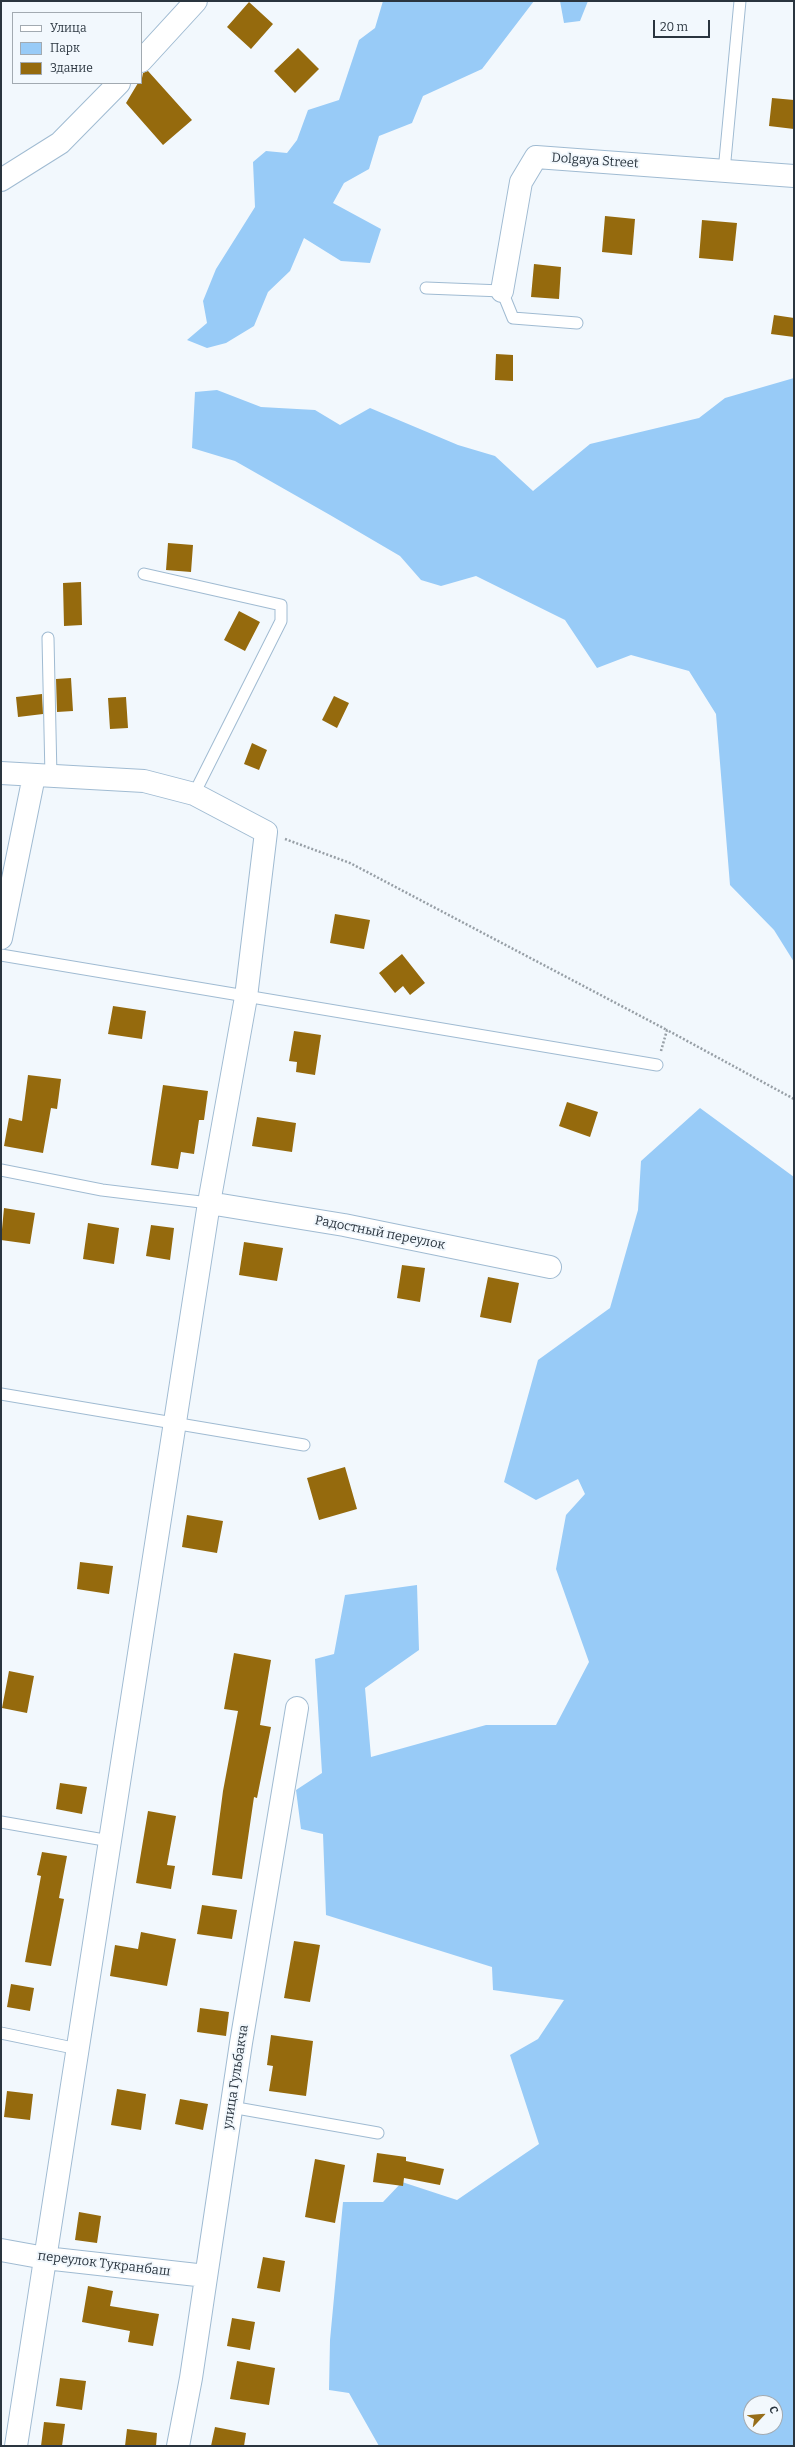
<!DOCTYPE html>
<html>
<head>
<meta charset="utf-8">
<style>
  body { margin:0 }
  #map { position:relative; width:795px; height:2447px; overflow:hidden; background:#f2f8fd; font-family:Bitter,serif }
  canvas { display:block }
  .frame { position:absolute; inset:0; border:2px solid #2a353f; pointer-events:none }
  .legend { position:absolute; left:12px; top:12px; width:130px; height:72px; box-sizing:border-box; background:#f2f8fd; border:1px solid #a2aab1; margin:0; padding:5px 7px; list-style:none; font-size:12px; color:#2a353f }
  .legend li { display:flex; align-items:center; gap:8px; height:20px }
  .legend b { width:20px; border:1px solid #a2aab1 }
  .north { position:absolute; left:743px; top:2395px; width:40px; height:40px; box-sizing:border-box; background:#f2f8fd; border:1px solid #a2aab1; border-radius:50%; rotate:64deg; font-size:11px; font-weight:700; line-height:16px; text-align:center; color:#2a353f }
  .north::after { content:''; display:block; margin:auto; width:14px; height:18px; background:#976e1a; clip-path:polygon(50% 0,100% 100%,50% 72%,0 100%) }
  .scale { position:absolute; left:653px; top:20px; width:57px; height:18px; box-sizing:border-box; border:2px solid #2a353f; border-top:0; padding-left:5px; font-size:12px; line-height:14px; white-space:nowrap; color:#2a353f; -webkit-text-stroke:3px #f2f8fd; paint-order:stroke }
</style>
</head>
<body>
<div id="map">
<canvas width="795" height="2447"></canvas>
<div class="frame"></div>
<ul class="legend">
<li><b style="height:5px;background:#fff"></b>Улица</li>
<li><b style="height:11px;background:#98cbf7"></b>Парк</li>
<li><b style="height:11px;background:#956a0d"></b>Здание</li>
</ul>
<div class="north">С</div>
<div class="scale">20 m</div>
</div>
<script>
const ctx = document.querySelector('canvas').getContext('2d');
ctx.lineJoin = 'round';
function paint(path, color) {
  ctx.fillStyle = color;
  ctx.fill(path, 'evenodd');
}
function shape(rows) {
  const path = new Path2D();
  for (const r of rows) {
    path.moveTo(r[0], r[1]);
    for (let i = 2; i < r.length; i += 2) path.lineTo(r[i], r[i + 1]);
  }
  return path;
}
function trace(path, color, width, dash) {
  ctx.strokeStyle = color;
  ctx.lineWidth = width;
  ctx.lineCap = dash ? 'butt' : 'round';
  ctx.setLineDash(dash || []);
  ctx.stroke(path);
}
function drawText(font, color, halo, rows, align = 'center') {
  ctx.font = font + ' Bitter,serif';
  ctx.lineWidth = 4;
  ctx.setLineDash([]);
  ctx.textBaseline = 'middle';
  ctx.strokeStyle = halo;
  ctx.fillStyle = color;
  for (const [text, x, y, turn = 0] of rows) {
    ctx.save();
    ctx.translate(x, y);
    ctx.rotate((+turn || 0) * Math.PI / 180);
    ctx.textAlign = isNaN(turn) ? turn : align;
    if (halo) ctx.strokeText(text, 0, 0);
    ctx.fillText(text, 0, 0);
    ctx.restore();
  }
}
paint(shape([
  [383,1,534,1,482,69,423,96,412,123,379,136,369,169,344,183,333,203,381,229,370,263,341,261,304,238,290,271,268,292,254,326,226,343,207,348,187,340,207,323,203,301,216,269,255,207,253,162,266,151,287,153,297,140,308,110,339,100,359,40,375,28],
  [560,1,588,1,580,21,564,23],
  [794,378,794,962,774,930,730,885,716,714,689,671,631,655,597,668,565,620,476,576,441,586,421,580,400,556,330,515,235,461,192,448,195,392,217,390,261,407,315,410,340,425,370,408,458,445,495,456,533,491,590,444,699,418,725,398],
  [700,1108,794,1177,794,2446,379,2446,349,2393,329,2390,330,2340,343,2202,383,2202,402,2182,457,2200,539,2144,510,2055,538,2039,564,2000,493,1990,492,1967,326,1915,323,1834,301,1829,296,1790,322,1773,315,1659,334,1654,345,1595,417,1585,419,1650,365,1688,371,1757,486,1725,556,1725,589,1662,556,1569,566,1515,585,1494,578,1479,536,1500,504,1482,538,1360,610,1308,638,1210,641,1161],
  [751,2403,775,2403,775,2427,751,2427]
]), '#98cbf7');
paint(shape([
  [249,2,273,24,251,49,227,27],
  [298,48,319,69,295,93,274,71],
  [148,71,192,120,163,145,126,103,138,83,141,83,143,73],
  [772,98,794,100,794,129,769,126],
  [605,216,635,219,632,255,602,252],
  [702,220,737,223,733,261,699,258],
  [534,264,561,267,559,299,531,297],
  [774,315,794,318,794,337,771,334],
  [496,354,513,355,513,381,495,380],
  [168,543,193,545,191,572,166,570],
  [81,582,82,625,64,626,63,583],
  [239,611,260,622,245,651,224,640],
  [71,678,73,711,57,712,56,679],
  [42,694,43,714,18,717,16,697],
  [334,696,349,703,337,728,322,720],
  [126,697,128,728,110,729,108,698],
  [252,743,267,750,259,770,244,764],
  [335,914,370,920,364,949,330,943],
  [402,954,425,983,410,995,403,986,395,993,379,973],
  [113,1006,146,1011,142,1039,108,1034],
  [294,1031,321,1035,315,1075,296,1072,297,1062,289,1061],
  [28,1075,61,1079,57,1109,51,1108,43,1153,4,1146,9,1118,22,1121],
  [163,1085,208,1091,204,1120,199,1120,194,1154,181,1152,178,1169,151,1165],
  [567,1102,598,1112,590,1137,559,1126],
  [257,1117,296,1123,292,1152,252,1146],
  [4,1208,35,1213,30,1244,1,1240],
  [88,1223,119,1228,114,1264,83,1259],
  [151,1225,174,1228,170,1260,146,1256],
  [244,1242,283,1248,277,1281,239,1275],
  [402,1265,425,1268,420,1302,397,1298],
  [488,1277,519,1283,511,1323,480,1317],
  [345,1467,357,1509,319,1520,307,1478],
  [187,1515,223,1521,217,1553,182,1547],
  [80,1562,113,1566,109,1594,77,1589],
  [234,1653,271,1660,260,1725,271,1727,257,1798,254,1797,242,1879,212,1875,223,1791,238,1711,224,1709],
  [9,1671,34,1676,27,1713,2,1708],
  [60,1783,87,1787,82,1814,56,1809],
  [148,1811,176,1816,167,1865,175,1866,171,1889,136,1883],
  [42,1852,67,1856,59,1898,64,1899,51,1966,25,1962,41,1876,37,1875],
  [202,1905,237,1910,232,1939,197,1934],
  [141,1932,176,1939,167,1986,110,1976,115,1945,138,1949],
  [294,1941,320,1945,310,2002,284,1998],
  [11,1984,34,1988,30,2011,7,2007],
  [200,2008,229,2012,226,2036,197,2032],
  [271,2035,313,2041,306,2096,269,2091,273,2066,267,2065],
  [117,2089,146,2094,141,2130,111,2125],
  [7,2091,33,2094,30,2120,4,2117],
  [180,2099,208,2104,203,2130,175,2124],
  [377,2153,406,2157,406,2161,444,2169,440,2185,404,2178,403,2186,373,2182],
  [315,2159,345,2165,335,2223,305,2217],
  [79,2212,101,2216,97,2243,75,2240],
  [263,2257,285,2261,280,2292,257,2288],
  [88,2286,113,2291,110,2306,159,2314,153,2346,128,2342,130,2331,82,2322],
  [232,2318,255,2322,250,2350,227,2346],
  [237,2361,275,2368,269,2405,230,2399],
  [60,2378,86,2381,82,2410,56,2406],
  [44,2422,65,2424,62,2446,41,2446],
  [215,2427,246,2433,244,2446,211,2446],
  [127,2429,157,2433,156,2446,125,2446]
]), '#956a0d');
const service = shape([
  [724,171,740,1],
  [426,288,502,291,513,318,577,323],
  [144,574,281,605,281,621,194,794],
  [48,638,51,777],
  [1,955,657,1065],
  [1,1170,102,1190,209,1203],
  [1,1394,304,1445],
  [1,1822,110,1841],
  [1,2033,78,2049],
  [231,2107,378,2133]
]);
const minor = shape([
  [141,61,196,1],
  [1,180,60,143,119,83],
  [502,291,521,182,536,157,794,176],
  [1,773,144,781,194,794,266,832,246,997,209,1203,16,2446],
  [1,938,34,776],
  [209,1203,344,1225,550,1267],
  [1,2250,45,2258,206,2276],
  [178,2446,191,2378,241,2043,297,1708]
]);
trace(service, '#a0bbd2', 13);
trace(minor, '#a0bbd2', 24);
trace(shape([
  [285,839,350,863,667,1030],
  [661,1051,667,1030,794,1099]
]), '#979fa6', 2.5, [2, 2]);
trace(service, '#fff', 11);
trace(minor, '#fff', 22);
drawText('13px', '#2a353f', '#f2f8fd', [
  ["Dolgaya Street",595,161,4],
  ["Радостный переулок",380,1233,11],
  ["улица Гульбакча",236,2077,-81],
  ["переулок Тукранбаш",104,2264,7]
]);
</script>
</body>
</html>
